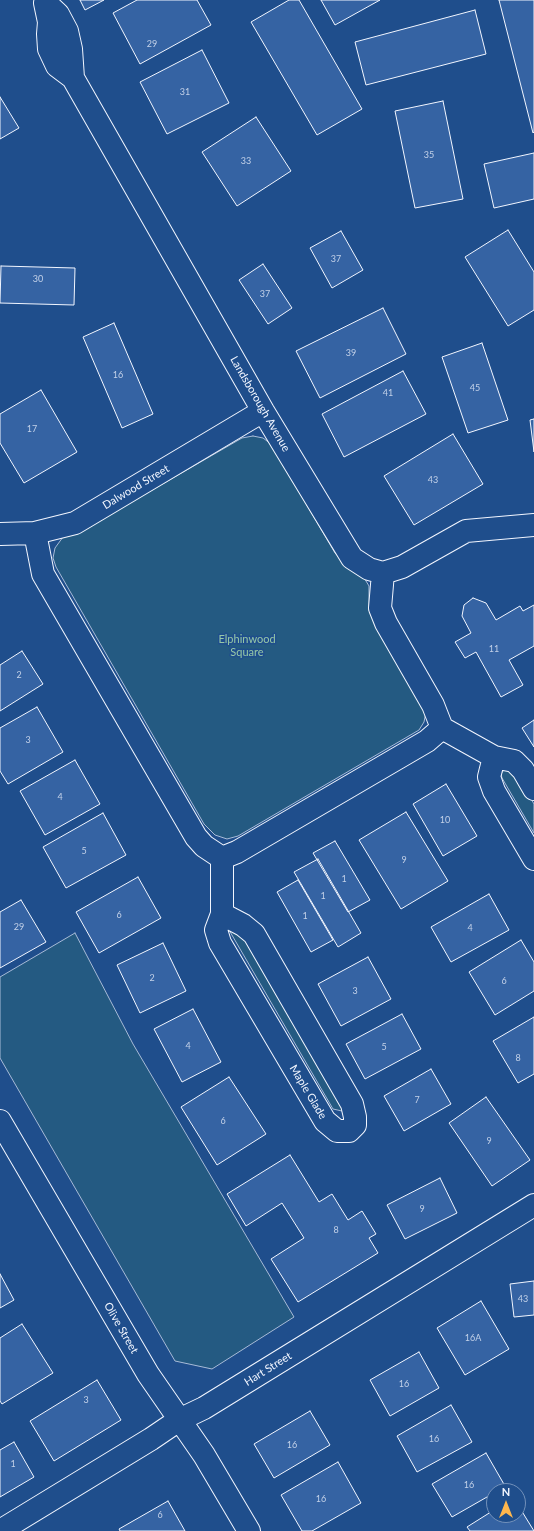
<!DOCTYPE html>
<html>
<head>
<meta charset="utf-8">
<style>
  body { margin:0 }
  #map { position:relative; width:534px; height:1531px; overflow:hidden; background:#1f4e8c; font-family:Lato,sans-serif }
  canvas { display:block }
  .north { position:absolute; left:486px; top:1483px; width:40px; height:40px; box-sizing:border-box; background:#1f4e8c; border:1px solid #7391ba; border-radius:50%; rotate:0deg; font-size:11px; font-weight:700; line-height:16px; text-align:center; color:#f2f6ff }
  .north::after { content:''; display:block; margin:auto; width:14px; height:18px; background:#ffb74d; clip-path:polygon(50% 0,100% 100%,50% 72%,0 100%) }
</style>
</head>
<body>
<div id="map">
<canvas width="534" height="1531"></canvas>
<div class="north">N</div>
</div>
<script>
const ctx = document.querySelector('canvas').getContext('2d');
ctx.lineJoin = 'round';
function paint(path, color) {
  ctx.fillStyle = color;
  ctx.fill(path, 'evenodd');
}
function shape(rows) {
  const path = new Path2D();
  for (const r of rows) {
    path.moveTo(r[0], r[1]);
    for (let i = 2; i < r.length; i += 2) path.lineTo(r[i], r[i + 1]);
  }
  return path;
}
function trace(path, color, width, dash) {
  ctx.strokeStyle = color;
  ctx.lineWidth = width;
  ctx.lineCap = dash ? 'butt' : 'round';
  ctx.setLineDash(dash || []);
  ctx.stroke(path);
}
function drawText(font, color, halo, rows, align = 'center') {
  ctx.font = font + ' Lato,sans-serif';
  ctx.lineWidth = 3;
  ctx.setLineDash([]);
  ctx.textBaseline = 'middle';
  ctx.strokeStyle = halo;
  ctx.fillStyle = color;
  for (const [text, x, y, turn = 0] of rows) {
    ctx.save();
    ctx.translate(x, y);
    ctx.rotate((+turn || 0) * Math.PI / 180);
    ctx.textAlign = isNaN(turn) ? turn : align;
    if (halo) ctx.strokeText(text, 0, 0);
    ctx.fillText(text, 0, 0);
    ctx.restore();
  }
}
const green = shape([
  [253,436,263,438,271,444,335,553,345,564,363,576,369,586,369,610,373,619,426,712,424,722,419,730,238,836,227,839,215,835,204,824,56,567,53,558,55,548,63,537,88,527,242,438,253,436],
  [507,768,515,771,534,804,534,833,502,778,501,774,503,771,507,768],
  [240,929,344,1108,342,1111,333,1109,229,930,240,929],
  [75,933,133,1044,294,1317,212,1369,175,1361,0,1058,0,977,75,933]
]);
paint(green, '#245a82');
trace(green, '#a8bbd7', 1);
const building = shape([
  [80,0,104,0,85,10,80,0],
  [137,0,197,0,211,25,140,64,113,13,137,0],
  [289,0,299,0,362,109,317,135,251,22,289,0],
  [321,0,380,0,335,25,321,0],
  [499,0,534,0,534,132,533,133,499,0],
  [475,10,486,54,366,85,355,42,475,10],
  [202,50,229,103,167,134,140,82,202,50],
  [0,97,19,128,0,139,0,97],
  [443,101,463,199,415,208,395,111,443,101],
  [256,117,291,171,237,206,202,152,256,117],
  [534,153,534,199,494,208,484,164,534,153],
  [508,230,534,272,534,310,508,326,465,257,508,230],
  [341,231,363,270,332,288,310,248,341,231],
  [263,264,292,308,268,324,239,280,263,264],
  [1,266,75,268,74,305,0,303,1,266],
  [383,308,406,354,320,398,296,351,383,308],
  [114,323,153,414,122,428,83,337,114,323],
  [482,343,508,420,468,433,442,357,482,343],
  [403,371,426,414,344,457,322,414,403,371],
  [41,390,77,452,24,483,0,443,0,414,41,390],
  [534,419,534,452,530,420,534,419],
  [453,434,483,484,414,525,384,476,453,434],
  [473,598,486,603,496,620,520,606,523,611,534,605,534,646,509,660,523,685,501,697,476,652,465,658,455,642,471,633,462,616,464,605,473,598],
  [22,651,43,684,0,711,0,665,22,651],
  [37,707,63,752,8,784,0,771,0,728,37,707],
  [534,720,534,747,522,728,534,720],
  [75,760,100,804,45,835,20,791,75,760],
  [446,784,477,836,443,856,413,804,446,784],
  [406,812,448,881,401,909,359,840,406,812],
  [103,813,126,855,66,888,43,847,103,813],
  [335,841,370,900,348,912,313,853,335,841],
  [318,859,361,933,338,947,294,872,318,859],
  [138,877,161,918,99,953,76,912,138,877],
  [298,880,333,940,311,952,277,892,298,880],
  [489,894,509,930,451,962,431,927,489,894],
  [21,900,46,942,0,968,0,912,21,900],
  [521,940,534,962,534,991,495,1015,469,972,521,940],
  [163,943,186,991,140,1013,117,965,163,943],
  [368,957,391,999,341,1026,318,984,368,957],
  [193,1009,221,1062,182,1082,154,1029,193,1009],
  [402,1014,421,1049,365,1079,346,1044,402,1014],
  [534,1017,534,1074,518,1083,493,1041,534,1017],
  [431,1069,451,1104,404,1131,384,1096,431,1069],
  [229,1077,266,1134,217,1165,181,1107,229,1077],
  [486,1097,530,1160,492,1186,449,1123,486,1097],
  [290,1155,319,1202,332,1194,348,1220,362,1211,376,1234,369,1238,378,1253,298,1302,271,1259,304,1238,282,1203,246,1226,227,1194,290,1155],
  [440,1178,457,1213,405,1239,387,1205,440,1178],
  [0,1274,14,1300,0,1308,0,1274],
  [534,1281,534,1315,514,1317,510,1284,534,1281],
  [481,1301,509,1349,465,1375,437,1328,481,1301],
  [22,1324,53,1373,2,1404,0,1401,0,1338,22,1324],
  [419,1352,439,1388,390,1416,370,1380,419,1352],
  [97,1380,121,1420,54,1461,30,1421,97,1380],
  [451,1405,472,1442,417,1472,397,1436,451,1405],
  [310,1411,330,1445,274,1478,254,1444,310,1411],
  [14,1442,34,1477,0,1497,0,1450,14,1442],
  [486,1453,505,1486,494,1491,494,1493,452,1517,432,1484,486,1453],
  [338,1462,361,1503,312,1531,302,1531,281,1495,338,1462],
  [168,1501,185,1531,120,1531,119,1529,168,1501],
  [518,1505,534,1531,470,1531,467,1527,494,1510,494,1515,518,1515,518,1505]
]);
paint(building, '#3563a3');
trace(building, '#f2f6ff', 1);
const minor = shape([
  [45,3,49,22,48,34,49,49,57,66,73,78,263,411,352,558,369,569,383,573,402,567,466,531,534,525],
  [46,3,58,14,67,31,71,49,73,78],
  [35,533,43,574,196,837,204,846,222,858,237,852,427,741,442,728,433,705,386,623,380,608,383,573],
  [0,534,35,533,75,523,263,411],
  [442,728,494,757,514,761,523,770,534,789],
  [494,757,489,777,494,791,534,859],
  [222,914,243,925,254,934,352,1104,355,1117,355,1125,349,1131,337,1131,325,1121,220,943,216,930,222,914,222,858],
  [0,1121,148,1374,204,1455,249,1531],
  [0,1531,151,1439,179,1420,204,1408,534,1205]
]);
trace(minor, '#f2f6ff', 24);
trace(minor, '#1f4e8c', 22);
drawText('9px', '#c3d1e8', null, [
  ["29",152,44],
  ["31",185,92],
  ["35",429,155],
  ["33",246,161],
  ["37",336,259],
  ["30",38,279],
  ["37",265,294],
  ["39",351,353],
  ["16",118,375],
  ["45",475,388],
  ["41",388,393],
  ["17",32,429],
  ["43",433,480],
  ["11",494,649],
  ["2",19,675],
  ["3",28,740],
  ["4",60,797],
  ["10",445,820],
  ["5",84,851],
  ["9",404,860],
  ["1",344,879],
  ["1",323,896],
  ["6",119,915],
  ["1",305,916],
  ["29",19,927],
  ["4",470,928],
  ["2",152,978],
  ["6",504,981],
  ["3",355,991],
  ["4",188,1046],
  ["5",384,1047],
  ["8",518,1058],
  ["7",417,1100],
  ["6",223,1121],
  ["9",489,1141],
  ["9",422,1209],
  ["8",336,1230],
  ["43",523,1299],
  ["16A",473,1338],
  ["16",404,1384],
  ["3",86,1400],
  ["16",434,1439],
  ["16",292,1445],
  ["1",13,1464],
  ["16",469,1485],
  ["16",321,1499],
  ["6",160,1515]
]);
drawText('11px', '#f2f6ff', '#1f4e8c', [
  ["Landsborough Avenue",260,404,60],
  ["Dalwood Street",136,487,-31],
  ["Maple Glade",308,1092,59],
  ["Olive Street",121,1328,60],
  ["Hart Street",268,1369,-32]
]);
drawText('11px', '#97c8a6', '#1f4e8c', [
  ["Elphinwood",247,639],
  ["Square",247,652]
]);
</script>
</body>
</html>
